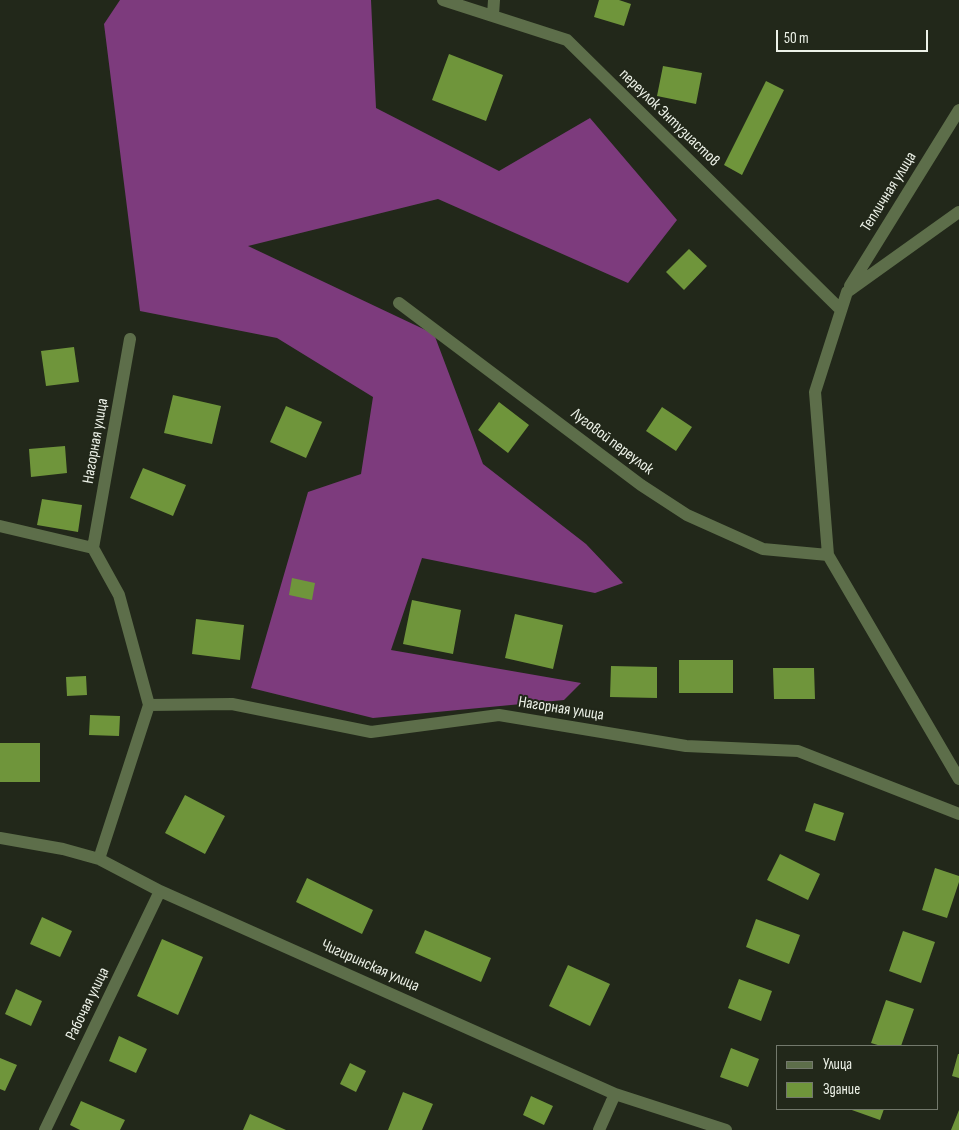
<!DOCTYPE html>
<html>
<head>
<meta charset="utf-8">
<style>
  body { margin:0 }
  #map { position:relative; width:959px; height:1130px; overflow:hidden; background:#22281a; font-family:"Sofia Sans Condensed",sans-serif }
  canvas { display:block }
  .legend { position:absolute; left:776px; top:1045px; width:162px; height:65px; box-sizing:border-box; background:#22281a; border:1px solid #73796c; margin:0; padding:6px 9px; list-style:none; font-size:15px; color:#edf2e8 }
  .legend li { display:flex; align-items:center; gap:10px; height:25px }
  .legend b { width:25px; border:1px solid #73796c }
  .scale { position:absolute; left:776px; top:30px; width:152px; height:22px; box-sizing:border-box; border:2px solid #edf2e8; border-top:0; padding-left:6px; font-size:15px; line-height:18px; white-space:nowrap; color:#edf2e8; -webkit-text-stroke:4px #22281a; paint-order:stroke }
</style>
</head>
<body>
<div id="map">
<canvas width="959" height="1130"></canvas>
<ul class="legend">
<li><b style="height:6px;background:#5d6e4a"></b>Улица</li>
<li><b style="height:14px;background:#6f953b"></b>Здание</li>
</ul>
<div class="scale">50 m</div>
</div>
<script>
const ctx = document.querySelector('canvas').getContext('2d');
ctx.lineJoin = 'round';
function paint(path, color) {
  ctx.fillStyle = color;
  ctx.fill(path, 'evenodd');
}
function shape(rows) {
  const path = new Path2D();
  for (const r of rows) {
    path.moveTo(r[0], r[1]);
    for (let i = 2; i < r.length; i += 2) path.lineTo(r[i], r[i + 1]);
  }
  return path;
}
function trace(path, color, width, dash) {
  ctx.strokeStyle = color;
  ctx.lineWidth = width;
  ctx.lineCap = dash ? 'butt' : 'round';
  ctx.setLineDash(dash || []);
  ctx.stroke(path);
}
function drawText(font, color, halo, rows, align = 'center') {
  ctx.font = font + ' "Sofia Sans Condensed",sans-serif';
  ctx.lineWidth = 4;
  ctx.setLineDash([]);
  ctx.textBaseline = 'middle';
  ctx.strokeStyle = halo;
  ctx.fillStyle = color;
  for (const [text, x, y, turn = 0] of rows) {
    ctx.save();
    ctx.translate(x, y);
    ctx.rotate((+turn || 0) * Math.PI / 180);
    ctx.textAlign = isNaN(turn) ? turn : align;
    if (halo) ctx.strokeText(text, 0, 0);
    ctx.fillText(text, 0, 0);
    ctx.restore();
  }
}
paint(shape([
  [120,0,371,0,376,108,499,171,590,118,677,220,628,283,438,199,248,246,434,334,483,464,586,544,623,583,595,593,422,558,391,650,581,683,564,700,373,718,251,688,308,492,361,474,373,397,277,338,140,311,104,24]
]), '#7d3b7d');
paint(shape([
  [599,0,619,0,631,4,624,26,594,17],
  [449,54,503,75,486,121,432,100],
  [663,66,702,73,696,104,657,96],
  [766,81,784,90,742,175,724,165],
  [689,249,707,266,684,290,666,272],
  [74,347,79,382,46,386,41,351],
  [173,395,221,406,212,444,164,433],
  [499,402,529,425,508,453,478,430],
  [286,406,322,422,306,458,270,442],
  [662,407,692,427,676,451,646,431],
  [65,446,67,473,31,477,29,449],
  [143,468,186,485,173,516,130,498],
  [42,499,82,505,78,532,37,525],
  [292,578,315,583,312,600,289,595],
  [412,600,461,610,453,654,403,644],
  [515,614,563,625,553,669,505,658],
  [196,619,244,625,240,660,192,654],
  [679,660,733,660,733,693,679,693],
  [611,666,657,667,657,698,610,697],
  [773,668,814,668,815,699,774,699],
  [86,676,87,695,67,696,66,677],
  [90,715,120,716,119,736,89,735],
  [0,743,40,743,40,782,0,782],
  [185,795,225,816,205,854,165,833],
  [814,803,844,813,835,841,805,831],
  [780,854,820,874,808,900,767,880],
  [935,868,959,876,959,882,947,918,922,910],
  [307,878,373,910,362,934,296,902],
  [42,917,72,931,60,957,30,944],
  [756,919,800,935,789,964,746,947],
  [425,930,491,958,481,982,415,953],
  [903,931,935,942,921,983,889,971],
  [162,939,203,957,178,1015,137,996],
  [568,965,610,984,590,1026,549,1006],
  [739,979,772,991,761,1021,728,1008],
  [16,989,42,1001,31,1026,5,1014],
  [886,1000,914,1009,901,1046,881,1046,871,1043],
  [119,1036,147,1049,136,1073,109,1061],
  [731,1048,759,1059,748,1087,720,1077],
  [958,1054,959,1054,959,1078,952,1076],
  [0,1058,17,1065,5,1091,0,1089],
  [350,1063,366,1071,356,1092,340,1084],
  [403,1092,433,1104,422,1130,388,1130],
  [531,1096,553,1106,544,1125,523,1115],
  [81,1101,125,1120,120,1130,80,1130,70,1125],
  [849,1109,884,1109,880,1120],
  [959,1110,959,1130,951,1130],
  [250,1114,286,1130,243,1130]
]), '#6f953b');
trace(shape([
  [443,0,567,40,841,310],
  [493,15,494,0],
  [959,212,847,292,815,392,828,555,959,779],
  [850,286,959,110],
  [399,303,641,485,687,515,763,549,828,555],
  [130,339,93,548,119,595,149,705],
  [0,526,93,548],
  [0,838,63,849,99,859,160,891,615,1094,726,1130],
  [99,859,149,705,232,704,371,732,499,715,686,746,798,751,959,814],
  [45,1130,160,891],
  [599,1130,615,1094]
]), '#5d6e4a', 12);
drawText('16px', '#edf2e8', '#22281a', [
  ["переулок Энтузиастов",669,118,44],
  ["Тепличная улица",889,192,-58],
  ["Нагорная улица",96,441,-80],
  ["Луговой переулок",612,442,37],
  ["Нагорная улица",561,709,9],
  ["Чигиринская улица",370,966,24],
  ["Рабочая улица",88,1004,-64]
]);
</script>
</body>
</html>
